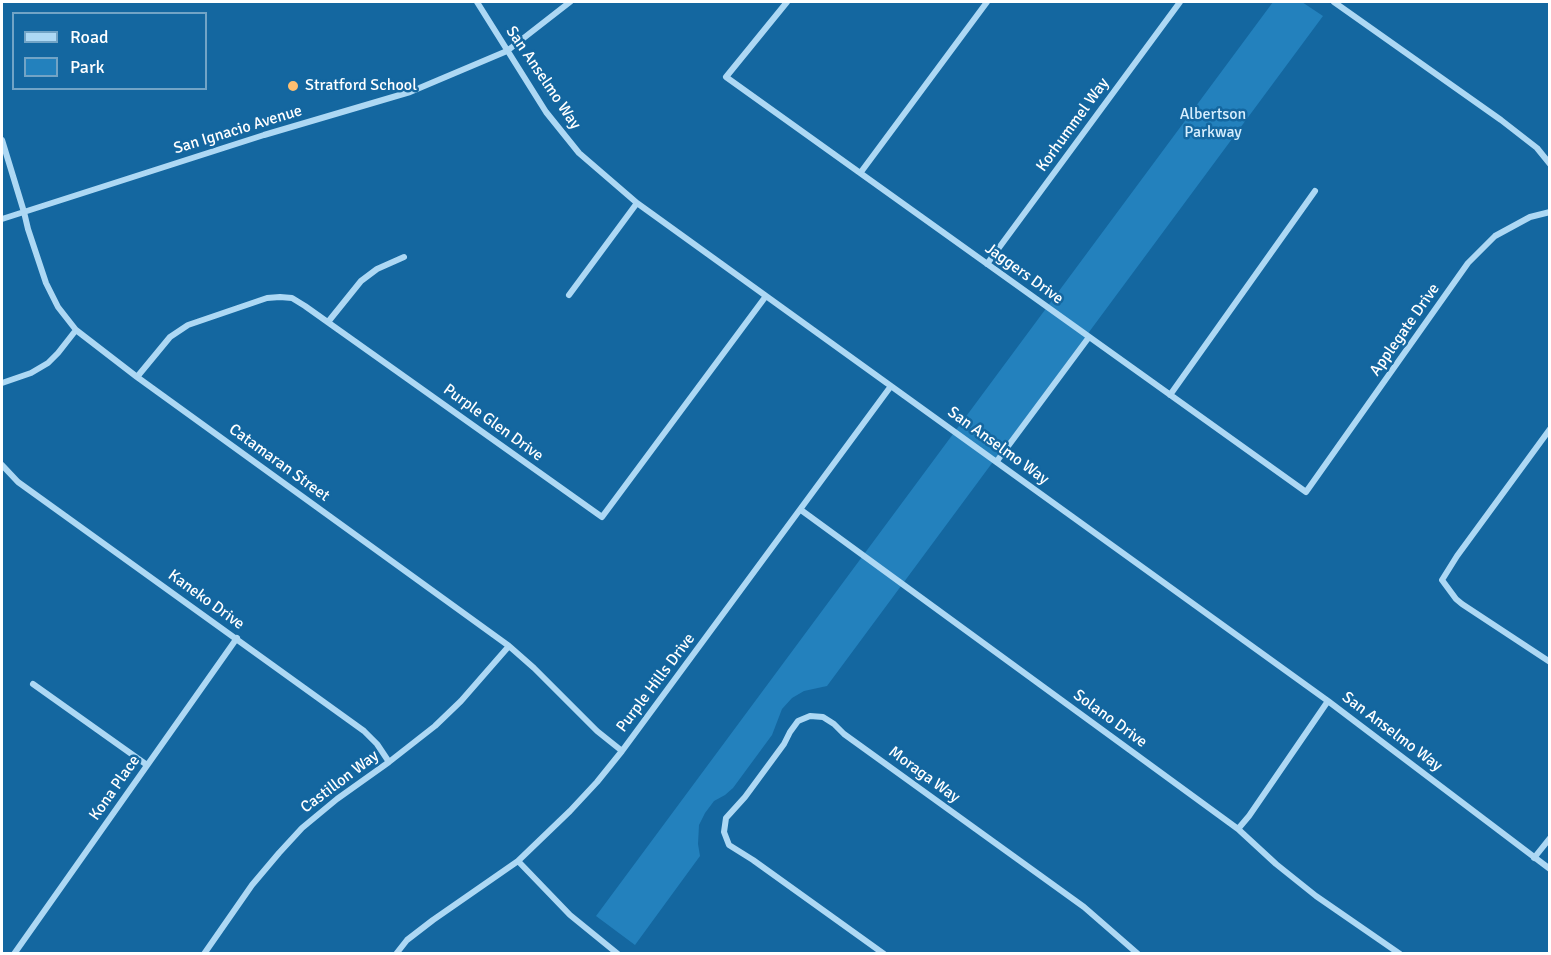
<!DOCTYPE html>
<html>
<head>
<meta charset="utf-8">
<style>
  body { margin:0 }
  #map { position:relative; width:1551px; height:955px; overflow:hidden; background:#1467a0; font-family:Signika,sans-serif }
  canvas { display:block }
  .frame { position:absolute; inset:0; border:3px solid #fff; pointer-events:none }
  .legend { position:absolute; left:12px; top:12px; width:195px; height:78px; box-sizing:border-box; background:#1467a0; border:2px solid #72a4c6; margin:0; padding:8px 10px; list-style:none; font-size:18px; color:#fff }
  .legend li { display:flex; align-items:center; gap:12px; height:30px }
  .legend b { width:30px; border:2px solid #72a4c6 }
</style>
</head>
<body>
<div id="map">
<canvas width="1551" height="955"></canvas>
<div class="frame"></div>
<ul class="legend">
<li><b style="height:8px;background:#add8f4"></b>Road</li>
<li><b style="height:16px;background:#2381bd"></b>Park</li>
</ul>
</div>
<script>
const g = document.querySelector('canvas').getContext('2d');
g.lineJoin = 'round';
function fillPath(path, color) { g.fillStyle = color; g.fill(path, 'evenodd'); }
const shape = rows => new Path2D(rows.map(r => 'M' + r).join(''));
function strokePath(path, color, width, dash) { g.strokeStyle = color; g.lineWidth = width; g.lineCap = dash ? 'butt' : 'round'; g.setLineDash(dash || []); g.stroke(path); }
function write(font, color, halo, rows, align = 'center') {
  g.font = font + ' Signika,sans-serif'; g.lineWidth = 5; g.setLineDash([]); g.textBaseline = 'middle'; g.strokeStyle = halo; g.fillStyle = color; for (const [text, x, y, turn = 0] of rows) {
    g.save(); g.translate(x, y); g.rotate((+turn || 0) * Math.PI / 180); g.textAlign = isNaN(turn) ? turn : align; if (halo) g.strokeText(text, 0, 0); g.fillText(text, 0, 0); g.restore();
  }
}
fillPath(shape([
  [1273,2,1302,2,1323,16,827,686,804,691,792,698,782,709,772,735,733,788,725,795,714,801,705,813,699,825,698,844,700,856,635,945,596,916]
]), '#2381bd');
strokePath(shape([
  [477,2,546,112,579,153,637,203,1328,701,1550,869],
  [787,2,726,77,1306,492,1468,263,1495,236,1530,217,1550,212],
  [1334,2,1501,120,1537,148,1550,164],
  [2,140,24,212,28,229,46,283,58,307,76,330,137,377,509,646,534,668,597,731,622,751],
  [861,172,987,2],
  [2,219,264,135,410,92,507,51,570,2],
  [987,264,1180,2],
  [569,295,637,203],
  [328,322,361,281,377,269,404,257],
  [137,377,170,337,188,325,267,298,280,297,292,298,305,306,602,517,766,296],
  [2,383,31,373,48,363,58,353,76,330],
  [1170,395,1315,191],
  [1550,429,1457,556,1442,580,1456,599,1462,604,1550,662],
  [997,461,1089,337],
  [2,465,18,482,364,731,377,744,389,762],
  [801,510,1238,829,1276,864,1316,896,1400,954],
  [33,684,147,765],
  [1238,829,1249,816,1328,701],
  [1534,858,1550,838],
  [518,861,570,915,618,954],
  [14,954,237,638],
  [204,954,252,885,279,853,302,828,337,799,389,762,435,726,461,701,509,646],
  [396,954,407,940,433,920,518,861,570,811,597,782,622,751,891,386],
  [884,954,753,860,729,845,724,832,726,818,745,797,784,744,790,732,798,721,810,716,823,717,834,724,844,734,1084,907,1138,954]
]), '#add8f4', 6);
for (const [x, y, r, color] of [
  [293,86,6,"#ffbf70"]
]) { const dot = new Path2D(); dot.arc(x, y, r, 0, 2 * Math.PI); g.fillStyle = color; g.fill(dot); strokePath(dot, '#1467a0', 2); }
write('16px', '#fff', '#1467a0', [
  ["San Anselmo Way",543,78,56],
  ["Korhummel Way",1073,125,-54],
  ["San Ignacio Avenue",238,130,-17],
  ["Jaggers Drive",1024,274,36],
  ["Applegate Drive",1405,330,-55],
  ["Purple Glen Drive",493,423,36],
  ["San Anselmo Way",998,446,36],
  ["Catamaran Street",279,463,36],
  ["Kaneko Drive",206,600,36],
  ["Purple Hills Drive",656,683,-53],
  ["Solano Drive",1110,719,36],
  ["San Anselmo Way",1392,732,37],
  ["Moraga Way",924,775,36],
  ["Castillon Way",340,782,-37],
  ["Kona Place",115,788,-55]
]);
write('16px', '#fff', '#1467a0', [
  ["Stratford School",305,86]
], 'left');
write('16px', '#d6eefd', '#1467a0', [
  ["Albertson",1213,115],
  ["Parkway",1213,133]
]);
</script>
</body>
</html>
